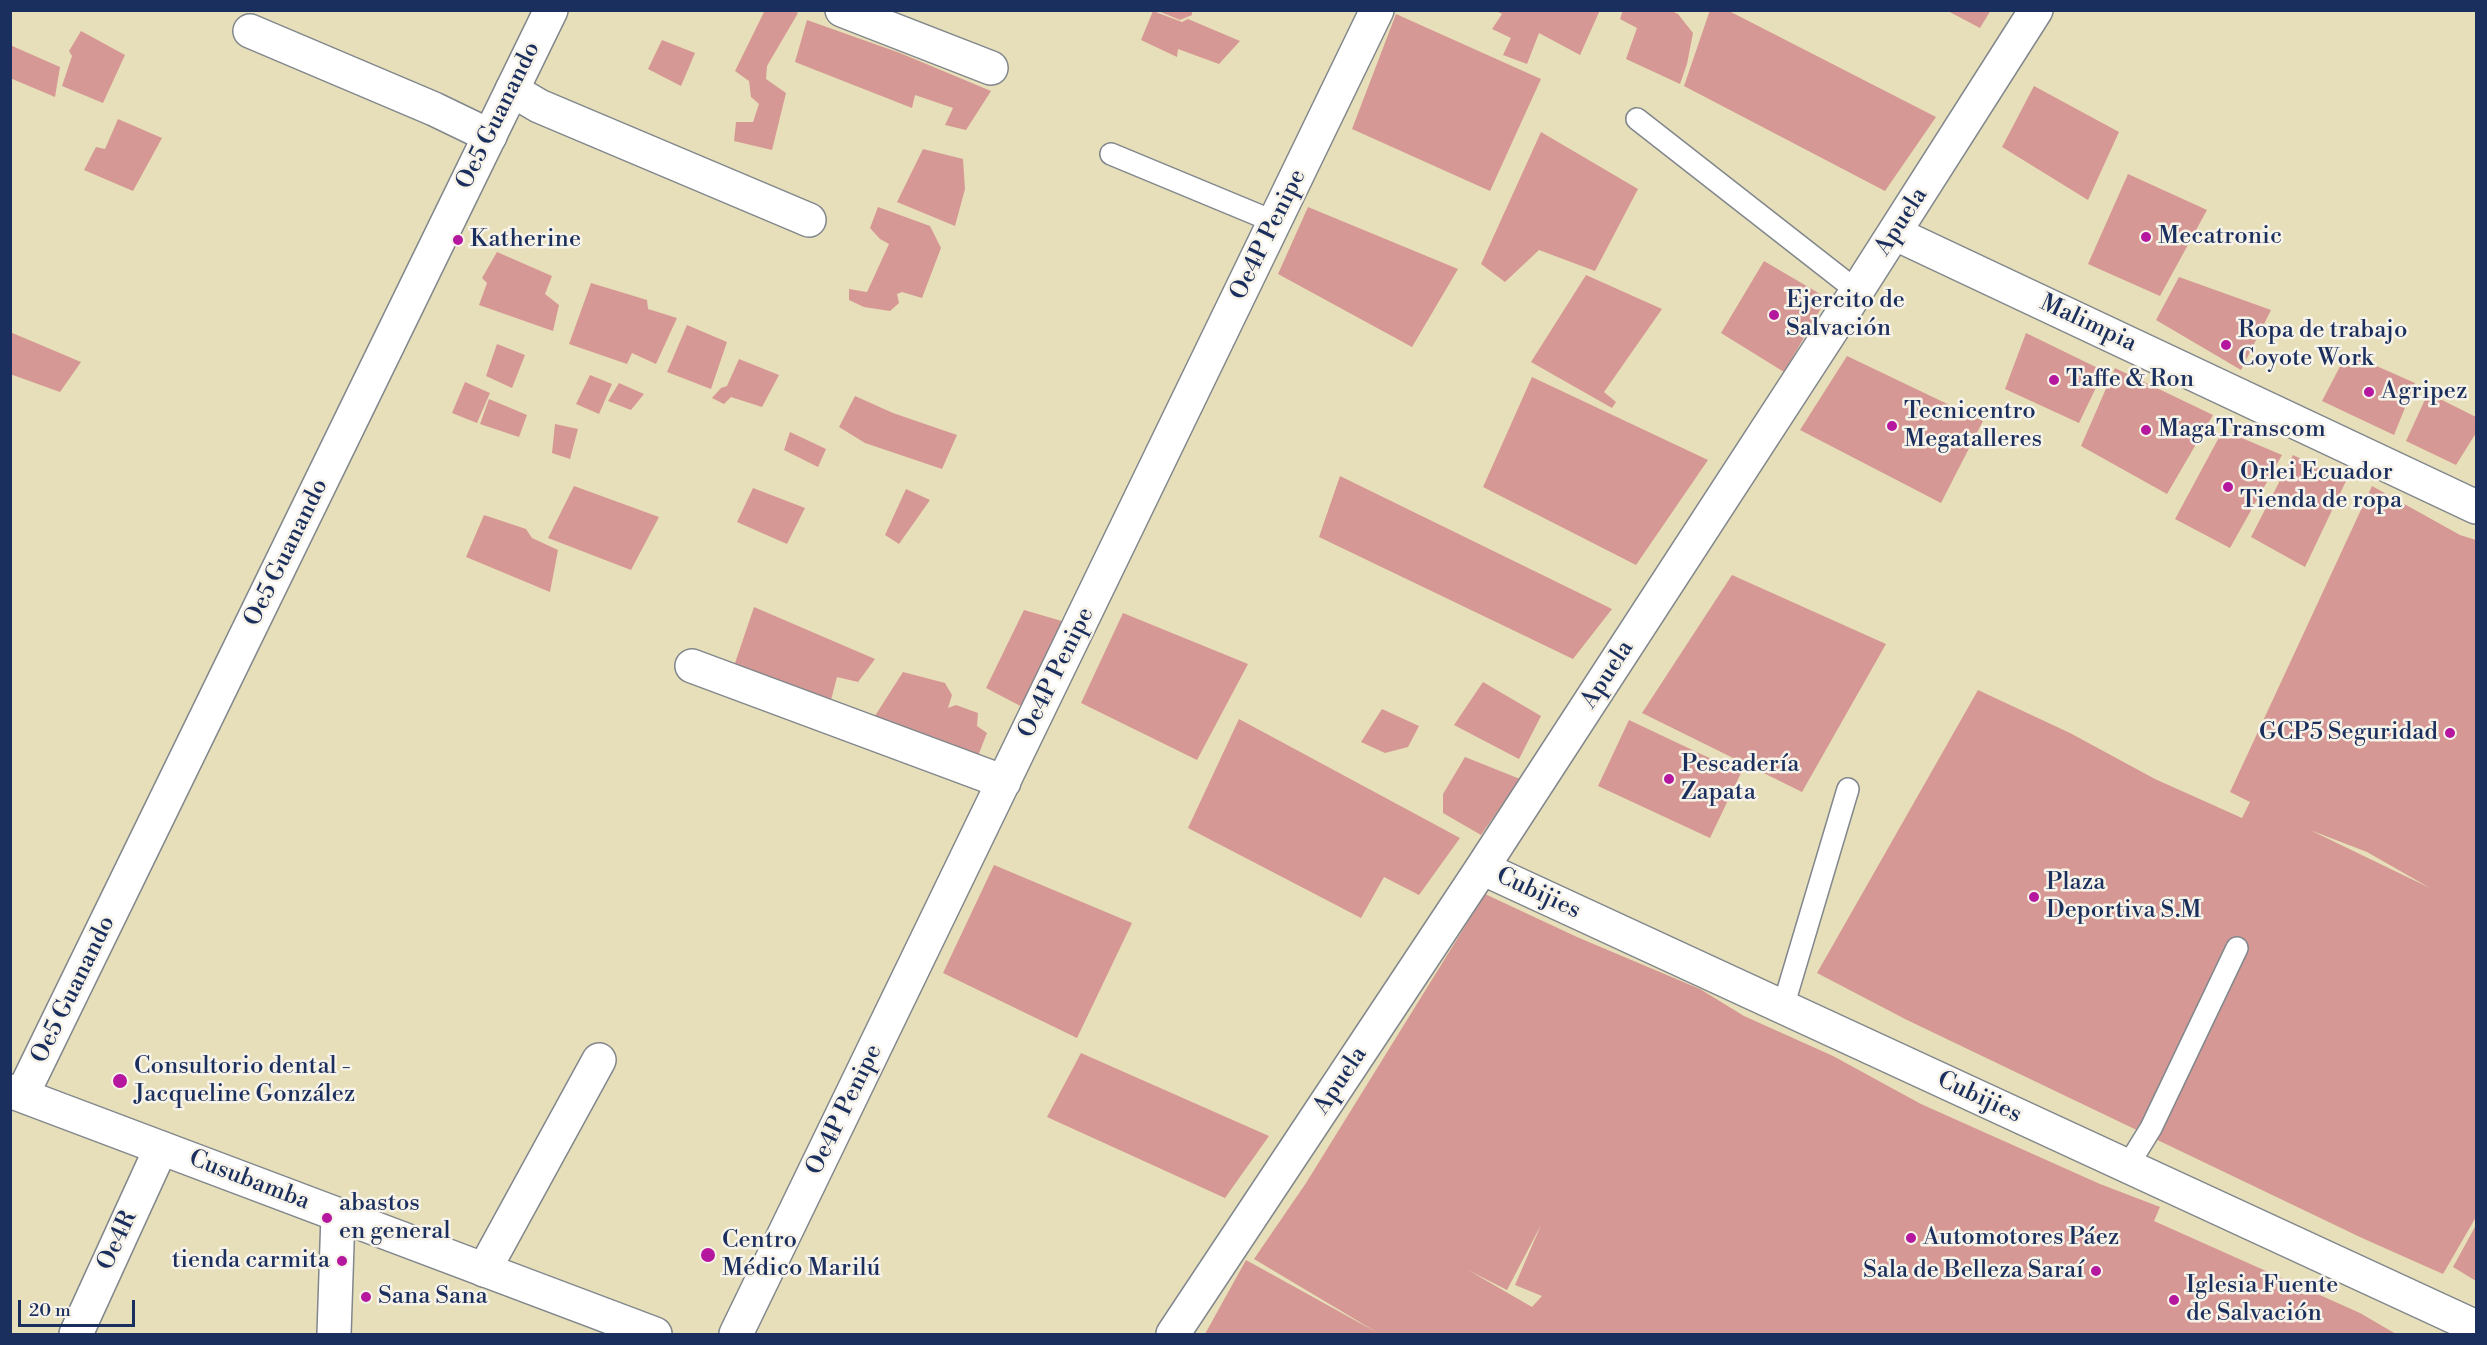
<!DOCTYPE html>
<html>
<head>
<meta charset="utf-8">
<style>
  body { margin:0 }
  #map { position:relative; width:2487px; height:1345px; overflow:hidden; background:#e7dfb9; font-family:"Libre Bodoni",serif }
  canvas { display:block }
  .frame { position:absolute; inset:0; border:12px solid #1b2f5e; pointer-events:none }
  .scale { position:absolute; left:18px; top:1300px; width:117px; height:27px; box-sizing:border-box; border:3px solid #1b2f5e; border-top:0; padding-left:8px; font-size:18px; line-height:21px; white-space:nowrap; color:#1b2f5e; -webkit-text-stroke:4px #f7f3e8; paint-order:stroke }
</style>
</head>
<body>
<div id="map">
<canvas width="2487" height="1345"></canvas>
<div class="frame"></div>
<div class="scale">20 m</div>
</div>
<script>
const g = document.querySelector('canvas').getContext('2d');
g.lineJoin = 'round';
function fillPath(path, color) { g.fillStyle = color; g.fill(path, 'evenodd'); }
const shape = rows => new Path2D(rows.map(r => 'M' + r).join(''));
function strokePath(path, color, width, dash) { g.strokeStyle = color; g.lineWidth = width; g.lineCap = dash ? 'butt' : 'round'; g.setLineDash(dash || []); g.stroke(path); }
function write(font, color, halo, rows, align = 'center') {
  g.font = font + ' "Libre Bodoni",serif'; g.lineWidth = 5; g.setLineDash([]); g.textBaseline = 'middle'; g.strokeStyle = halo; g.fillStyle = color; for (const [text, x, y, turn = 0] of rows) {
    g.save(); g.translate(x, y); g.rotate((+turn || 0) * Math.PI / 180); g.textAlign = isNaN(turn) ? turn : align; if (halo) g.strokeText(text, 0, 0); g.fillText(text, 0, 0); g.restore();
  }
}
fillPath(shape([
  [765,10,793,10,798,13,767,66,766,79,786,93,772,150,734,141,736,122,753,122,759,104,751,97,749,81,735,71],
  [1156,10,1192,10,1192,15,1180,20],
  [1495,10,1600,10,1580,55,1539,33,1527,64,1503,55,1511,38,1492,29,1502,14],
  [1623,10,1670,10,1678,14,1693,33,1687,64,1680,84,1626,59,1637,28,1620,19],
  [1710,10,1727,10,1936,117,1885,191,1684,86],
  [1946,10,1991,10,1980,28],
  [1153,11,1182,22,1188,19,1240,41,1219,64,1178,49,1177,57,1141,40],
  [1396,14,1541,79,1490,191,1352,129],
  [807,20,900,53,991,91,966,130,945,125,953,108,915,95,912,108,795,62],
  [81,31,125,55,103,103,62,86,72,56,69,51],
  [662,40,695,53,681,86,648,69],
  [10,45,60,67,55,97,10,78],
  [2034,86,2119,132,2088,200,2002,147],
  [118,119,162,138,133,191,84,170,96,147,105,149],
  [1541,132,1638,189,1595,271,1539,250,1505,282,1481,264],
  [923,149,963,159,965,189,955,226,897,202],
  [2128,174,2207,210,2160,296,2088,264],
  [878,207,930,226,941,248,922,298,902,292,897,294,899,303,890,311,864,307,849,300,849,289,867,292,889,244,880,239,870,228],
  [1308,207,1458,269,1412,347,1278,274],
  [497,252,552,276,545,294,559,305,553,331,479,305,487,283,482,278],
  [1764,261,1827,298,1784,372,1721,333],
  [1586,275,1662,309,1604,392,1616,402,1612,408,1531,362],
  [2179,277,2271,310,2241,370,2156,320],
  [591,283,647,300,648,309,677,318,656,364,632,353,627,364,569,344],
  [687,325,727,342,711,389,667,372],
  [10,332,81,362,60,392,10,374],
  [2026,333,2104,371,2079,423,2005,389],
  [497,344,525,355,512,388,486,376],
  [2347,353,2415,383,2394,435,2322,401],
  [1847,356,1983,421,1941,503,1800,430],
  [739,359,779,375,762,407,731,397,724,404,712,398,721,388,727,386],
  [2115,368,2213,415,2167,494,2081,446],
  [590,375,612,384,599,414,576,404],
  [1532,377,1708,460,1636,565,1483,487],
  [465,382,490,393,477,423,452,413],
  [619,383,644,394,631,410,608,401],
  [2428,393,2476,417,2476,433,2456,465,2406,441],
  [855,396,893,413,957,435,942,469,865,443,839,427],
  [489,399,527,415,519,437,480,424],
  [555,424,578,429,570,459,552,453],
  [2223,430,2282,455,2230,548,2175,519],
  [790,432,826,449,818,467,784,450],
  [2293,455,2346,481,2305,567,2251,537],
  [1340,476,1612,609,1573,659,1319,537],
  [574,486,659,517,631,570,548,538],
  [2372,486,2460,535,2476,540,2476,1217,2443,1274,2362,1238,1907,1020,1817,973,1978,690,2070,733,2155,779,2242,818,2250,802,2230,792],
  [2310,830,2367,852,2430,888],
  [753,488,805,508,787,544,737,522],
  [906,489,930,500,899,544,885,535],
  [484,515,526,529,532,538,558,550,550,592,466,557],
  [1732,575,1886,644,1802,792,1642,713],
  [754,607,875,659,858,682,837,677,831,700,734,666],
  [1024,610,1072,624,1030,711,986,688],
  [1123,613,1248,664,1197,760,1081,703],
  [903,672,945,683,952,695,948,708,956,705,978,713,977,726,987,733,976,761,873,719],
  [1483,682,1541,716,1519,759,1454,725],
  [1382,709,1419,726,1408,747,1385,753,1361,742],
  [1239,719,1460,838,1419,895,1384,877,1361,918,1188,828],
  [1629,720,1741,773,1710,838,1598,786],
  [1465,757,1520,779,1481,835,1443,813,1443,794],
  [994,865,1132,923,1077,1038,943,973],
  [1485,894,1577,937,1700,989,1744,1016,1833,1056,1921,1104,2100,1184,2160,1207,2154,1221,2360,1313,2396,1334,1205,1334,1246,1260,1378,1333,1254,1259,1306,1183],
  [1541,1225,1515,1285,1542,1296,1532,1307,1468,1270,1507,1290],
  [1081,1053,1269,1136,1225,1198,1047,1117],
  [2476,1225,2476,1281,2453,1267]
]), '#d69894');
const service = shape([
  [1637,119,1857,291],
  [1111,154,1275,222],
  [1783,1007,1848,789],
  [2127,1167,2151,1128,2237,948]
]);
const minor = shape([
  [842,10,991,68],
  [250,31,434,109,490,136],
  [512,90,539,106,809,220],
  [1894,233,2476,507],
  [692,666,1004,782],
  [1482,868,2476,1327],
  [484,1270,599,1060],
  [76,1334,161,1148],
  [334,1334,338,1215],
  [736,1334,1377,10],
  [1173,1334,1482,868,1857,291,2036,10]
]);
const tertiary = shape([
  [10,1091,655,1334],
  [22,1095,551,10]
]);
strokePath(service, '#81878c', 24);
strokePath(minor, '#81878c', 36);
strokePath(tertiary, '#81878c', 36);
strokePath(service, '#fff', 21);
strokePath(minor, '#fff', 33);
strokePath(tertiary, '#fff', 33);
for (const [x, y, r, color] of [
  [2146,237,6,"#b5179e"],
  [458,240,6,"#b5179e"],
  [1774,315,6,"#b5179e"],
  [2226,345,6,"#b5179e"],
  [2054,380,6,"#b5179e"],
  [2369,392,6,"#b5179e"],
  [1892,426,6,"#b5179e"],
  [2146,430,6,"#b5179e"],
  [2228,487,6,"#b5179e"],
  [2450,733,6,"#b5179e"],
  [1669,779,6,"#b5179e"],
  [2034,897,6,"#b5179e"],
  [120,1081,8,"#b5179e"],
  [327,1218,6,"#b5179e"],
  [1911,1238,6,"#b5179e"],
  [708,1255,8,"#b5179e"],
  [342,1261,6,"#b5179e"],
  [2096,1271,6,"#b5179e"],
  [366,1297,6,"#b5179e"],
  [2174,1300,6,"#b5179e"]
]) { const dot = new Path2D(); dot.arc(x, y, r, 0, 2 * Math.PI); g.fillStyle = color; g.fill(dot); strokePath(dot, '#f7f3e8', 2); }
write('24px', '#1b2f5e', '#f7f3e8', [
  ["Oe5 Guanando",499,116,-64],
  ["Apuela",1902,222,-57],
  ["Oe4P Penipe",1269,235,-64],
  ["Malimpia",2088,324,25],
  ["Oe5 Guanando",287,553,-64],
  ["Oe4P Penipe",1057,673,-64],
  ["Apuela",1608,675,-57],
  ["Cubijies",1538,894,25],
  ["Oe5 Guanando",74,990,-64],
  ["Apuela",1341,1081,-56],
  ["Cubijies",1979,1098,25],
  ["Oe4P Penipe",845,1110,-64],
  ["Cusubamba",249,1181,21],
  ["Oe4R",118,1241,-65]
]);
write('24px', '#1b2f5e', '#f7f3e8', [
  ["Mecatronic",2158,237],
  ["Katherine",470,240],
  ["Ejercito de",1786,301],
  ["Salvación",1786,329],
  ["Ropa de trabajo",2238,331],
  ["Coyote Work",2238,359],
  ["Taffe & Ron",2066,380],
  ["Agripez",2381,392],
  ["Tecnicentro",1904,412],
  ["Megatalleres",1904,440],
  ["MagaTranscom",2158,430],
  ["Orlei Ecuador",2240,473],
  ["Tienda de ropa",2240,501],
  ["GCP5 Seguridad",2438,733,"right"],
  ["Pescadería",1681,765],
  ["Zapata",1681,793],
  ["Plaza",2046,883],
  ["Deportiva S.M",2046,911],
  ["Consultorio dental -",134,1067],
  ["Jacqueline González",134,1095],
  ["abastos",339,1204],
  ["en general",339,1232],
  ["Automotores Páez",1923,1238],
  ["Centro",722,1241],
  ["Médico Marilú",722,1269],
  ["tienda carmita",330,1261,"right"],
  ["Sala de Belleza Saraí",2084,1271,"right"],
  ["Iglesia Fuente",2186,1286],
  ["de Salvación",2186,1314],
  ["Sana Sana",378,1297]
], 'left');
</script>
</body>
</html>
